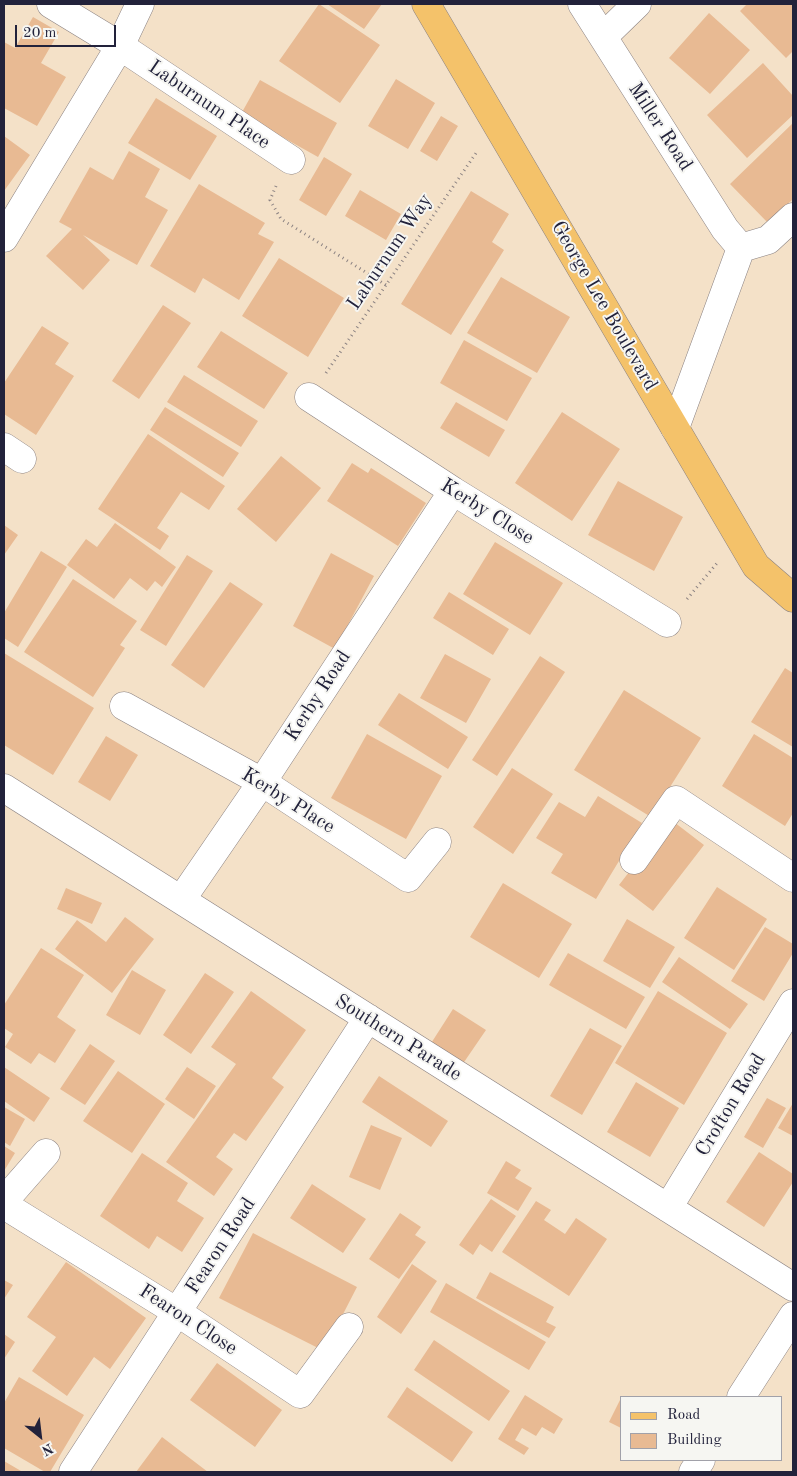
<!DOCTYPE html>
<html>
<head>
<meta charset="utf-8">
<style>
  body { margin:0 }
  #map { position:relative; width:797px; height:1476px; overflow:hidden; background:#f4e1c8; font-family:"Old Standard TT",serif }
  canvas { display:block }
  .frame { position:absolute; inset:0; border:5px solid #22223b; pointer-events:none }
  .legend { position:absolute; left:620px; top:1396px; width:162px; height:65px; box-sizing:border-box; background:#f6f6f2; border:1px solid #a1a1a9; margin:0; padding:6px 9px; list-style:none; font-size:15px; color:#22223b }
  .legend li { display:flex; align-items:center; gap:10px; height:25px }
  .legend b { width:25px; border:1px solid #a1a1a9 }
  .north { position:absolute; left:15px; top:1411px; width:50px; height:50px; -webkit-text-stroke:4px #f6f6f2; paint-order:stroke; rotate:151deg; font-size:14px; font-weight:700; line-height:20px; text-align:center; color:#22223b }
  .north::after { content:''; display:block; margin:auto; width:18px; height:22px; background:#22223b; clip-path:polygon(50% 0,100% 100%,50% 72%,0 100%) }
  .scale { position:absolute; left:15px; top:25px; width:101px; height:22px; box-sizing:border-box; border:2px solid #22223b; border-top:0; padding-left:6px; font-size:15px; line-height:18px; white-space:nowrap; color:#22223b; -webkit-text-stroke:4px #f6f6f2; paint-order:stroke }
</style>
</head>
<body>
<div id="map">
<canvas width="797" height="1476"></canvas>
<div class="frame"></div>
<ul class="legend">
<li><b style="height:6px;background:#f4c26a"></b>Road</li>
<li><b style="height:14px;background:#e8ba93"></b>Building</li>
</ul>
<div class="north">N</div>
<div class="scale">20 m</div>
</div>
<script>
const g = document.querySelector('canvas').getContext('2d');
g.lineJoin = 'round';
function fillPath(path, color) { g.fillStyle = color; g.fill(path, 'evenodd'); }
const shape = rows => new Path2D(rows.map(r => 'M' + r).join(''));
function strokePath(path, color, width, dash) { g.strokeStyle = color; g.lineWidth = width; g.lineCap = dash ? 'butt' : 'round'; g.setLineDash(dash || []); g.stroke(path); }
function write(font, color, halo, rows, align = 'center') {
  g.font = font + ' "Old Standard TT",serif'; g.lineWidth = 4; g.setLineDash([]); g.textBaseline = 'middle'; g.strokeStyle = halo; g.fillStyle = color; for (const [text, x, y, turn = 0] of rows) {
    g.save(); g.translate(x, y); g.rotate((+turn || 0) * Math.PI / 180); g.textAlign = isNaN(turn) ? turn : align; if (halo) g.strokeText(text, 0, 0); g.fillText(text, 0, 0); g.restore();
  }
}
fillPath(shape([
  [319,4,380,45,340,103,279,61],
  [327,4,382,4,364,29],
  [747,4,793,4,793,51,786,58,740,11],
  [709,13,750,50,710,94,669,58],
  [33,17,59,32,41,63,66,77,37,126,4,108,4,42,15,48],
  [763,63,793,96,793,115,747,158,707,115],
  [396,79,435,103,408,149,368,126],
  [260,80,337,123,318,157,241,114],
  [156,98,217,136,190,180,128,143],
  [441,116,458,126,437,161,420,151],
  [793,123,793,199,768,223,730,184],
  [4,136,30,155,4,191],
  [129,151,160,169,145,197,168,210,137,265,83,235,110,260,83,290,46,256,72,229,59,222,90,167,113,180],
  [324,157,352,174,326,216,299,200],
  [199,184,265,223,258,234,274,242,239,300,203,278,195,293,150,266],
  [360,190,401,214,386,240,345,216],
  [471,191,509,214,492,242,504,250,451,335,401,304],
  [279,258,344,298,308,357,242,316],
  [501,277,570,317,537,373,467,333],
  [163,305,191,323,139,399,112,381],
  [42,326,69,343,55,364,74,376,36,435,4,414,4,383],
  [221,331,288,373,264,409,197,367],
  [464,340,532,378,507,421,440,383],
  [184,375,258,421,241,447,167,402],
  [456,402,505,430,489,457,440,428],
  [165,407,239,453,223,477,150,430],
  [562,412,620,449,572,521,515,483],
  [148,434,225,486,209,510,181,492,157,528,169,536,160,550,98,509],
  [281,456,321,488,276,542,237,509],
  [352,463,368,473,371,468,426,503,398,546,327,501],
  [618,481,683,517,654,571,588,535],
  [115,523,176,567,162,587,155,581,147,591,130,578,114,599,67,565,86,539,97,547],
  [4,525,18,535,4,555],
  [495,542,563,583,530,635,463,594],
  [41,551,67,567,18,647,4,638,4,613],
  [331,553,374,576,335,649,293,626],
  [187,555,213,571,166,646,140,630],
  [73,579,137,621,120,645,125,648,93,697,24,652],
  [230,582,263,604,204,688,171,665],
  [449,592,509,629,493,655,433,618],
  [4,653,94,708,53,775,4,745],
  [445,654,491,679,466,723,420,698],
  [540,656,565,672,497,776,472,760],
  [785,668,793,673,793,747,751,722],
  [624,690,701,738,651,817,574,770],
  [399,693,468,737,448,769,378,725],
  [367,734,442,776,406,839,331,798],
  [754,734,793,758,793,813,785,826,722,786],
  [106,736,138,755,110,801,78,782],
  [512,768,553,794,513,854,473,827],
  [598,796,642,823,596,899,551,873,563,854,536,838,559,802,585,817],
  [670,819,704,845,653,911,619,885],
  [503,883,572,924,539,978,470,937],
  [717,887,767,919,734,970,684,938],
  [66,888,102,903,92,924,57,909],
  [125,917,154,939,112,993,55,949,77,920,106,942],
  [627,919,675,947,650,988,603,961],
  [765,927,793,944,793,953,764,1001,731,981],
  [41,948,84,975,57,1017,76,1030,55,1063,39,1053,31,1064,5,1047,13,1034,4,1028,4,1005],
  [568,953,645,997,626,1029,549,985],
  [679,957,748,1004,730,1029,662,982],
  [132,970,166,990,140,1035,106,1015],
  [205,973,234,992,191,1054,163,1035],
  [251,991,306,1030,272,1078,284,1087,246,1141,234,1133,216,1157,233,1169,214,1196,166,1162,236,1064,211,1047],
  [658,991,727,1033,684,1105,615,1063],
  [453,1009,486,1030,460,1068,428,1048],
  [590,1028,622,1046,582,1115,550,1096],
  [90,1044,115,1061,85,1105,60,1089],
  [4,1067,50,1098,34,1122,4,1101],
  [187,1067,216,1086,194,1119,165,1099],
  [118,1071,165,1104,132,1153,83,1121],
  [379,1076,448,1121,431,1147,362,1102],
  [636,1082,679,1108,650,1157,607,1132],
  [767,1098,786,1108,763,1148,744,1137],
  [793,1103,793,1136,778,1128],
  [4,1107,25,1119,10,1146,4,1142],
  [371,1125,402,1138,380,1190,349,1177],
  [4,1146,15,1153,4,1171],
  [759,1152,793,1174,793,1182,764,1227,726,1202],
  [142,1153,188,1183,177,1201,204,1218,182,1252,157,1236,149,1249,100,1216],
  [506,1161,521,1170,515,1178,532,1188,518,1211,487,1193],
  [312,1184,366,1219,343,1253,290,1218],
  [491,1199,516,1216,492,1252,480,1244,473,1255,459,1245],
  [536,1201,551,1210,544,1220,565,1234,576,1218,607,1239,569,1296,502,1252],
  [400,1213,421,1227,415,1235,426,1242,399,1279,369,1259],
  [253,1233,357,1287,324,1351,219,1298],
  [66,1262,146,1318,110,1369,94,1357,67,1396,32,1371,56,1337,27,1317],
  [412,1264,437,1281,401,1334,377,1317],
  [490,1272,554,1307,546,1322,556,1327,549,1338,476,1298],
  [4,1280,13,1285,4,1299],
  [446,1283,546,1342,529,1370,430,1312],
  [4,1334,15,1342,4,1359],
  [434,1340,510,1391,489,1421,414,1370],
  [217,1363,282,1410,255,1447,190,1400],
  [19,1377,84,1415,50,1472,45,1472,4,1448,4,1403],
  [407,1387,473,1432,452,1462,387,1417],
  [525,1395,563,1419,554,1434,542,1427,536,1436,522,1428,515,1440,529,1448,524,1455,498,1439],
  [621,1398,621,1428,609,1422],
  [162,1437,208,1472,136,1472],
  [4,1461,21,1471,20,1472,4,1472]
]), '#e8ba93');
const minor = shape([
  [51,4,120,46,291,160],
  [582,4,725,229,741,248],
  [603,37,637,4],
  [4,238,120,46,140,4],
  [741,248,768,240,793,217],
  [309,397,453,491,667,623],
  [675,428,741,248],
  [4,447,22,459],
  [124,706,262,782,408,878,437,842],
  [4,788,793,1287],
  [634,860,676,800,793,878],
  [181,900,262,782,453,491],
  [4,1201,46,1153],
  [4,1205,177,1312,300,1394,349,1327],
  [668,1208,793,1003],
  [741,1397,793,1316],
  [73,1472,368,1018],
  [693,1472,701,1460]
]);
const major = shape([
  [426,4,756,566,793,598]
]);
strokePath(minor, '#8b8282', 29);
strokePath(major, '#8b8282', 29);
strokePath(shape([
  [276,186,270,200,281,219,386,285],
  [326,373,476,153],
  [687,599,718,562]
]), '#8b8282', 3, [1, 4]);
strokePath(minor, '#fff', 28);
strokePath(major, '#f4c26a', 28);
write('20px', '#22223b', '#f6f6f2', [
  ["Laburnum Place",209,105,34],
  ["Miller Road",660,127,57],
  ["Laburnum Way",390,252,-56],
  ["George Lee Boulevard",604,306,60],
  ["Kerby Close",487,512,32],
  ["Kerby Road",318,696,-57],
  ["Kerby Place",288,801,32],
  ["Southern Parade",398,1038,32],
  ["Crofton Road",731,1105,-59],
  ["Fearon Road",221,1246,-57],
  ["Fearon Close",188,1320,33]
]);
</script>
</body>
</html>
